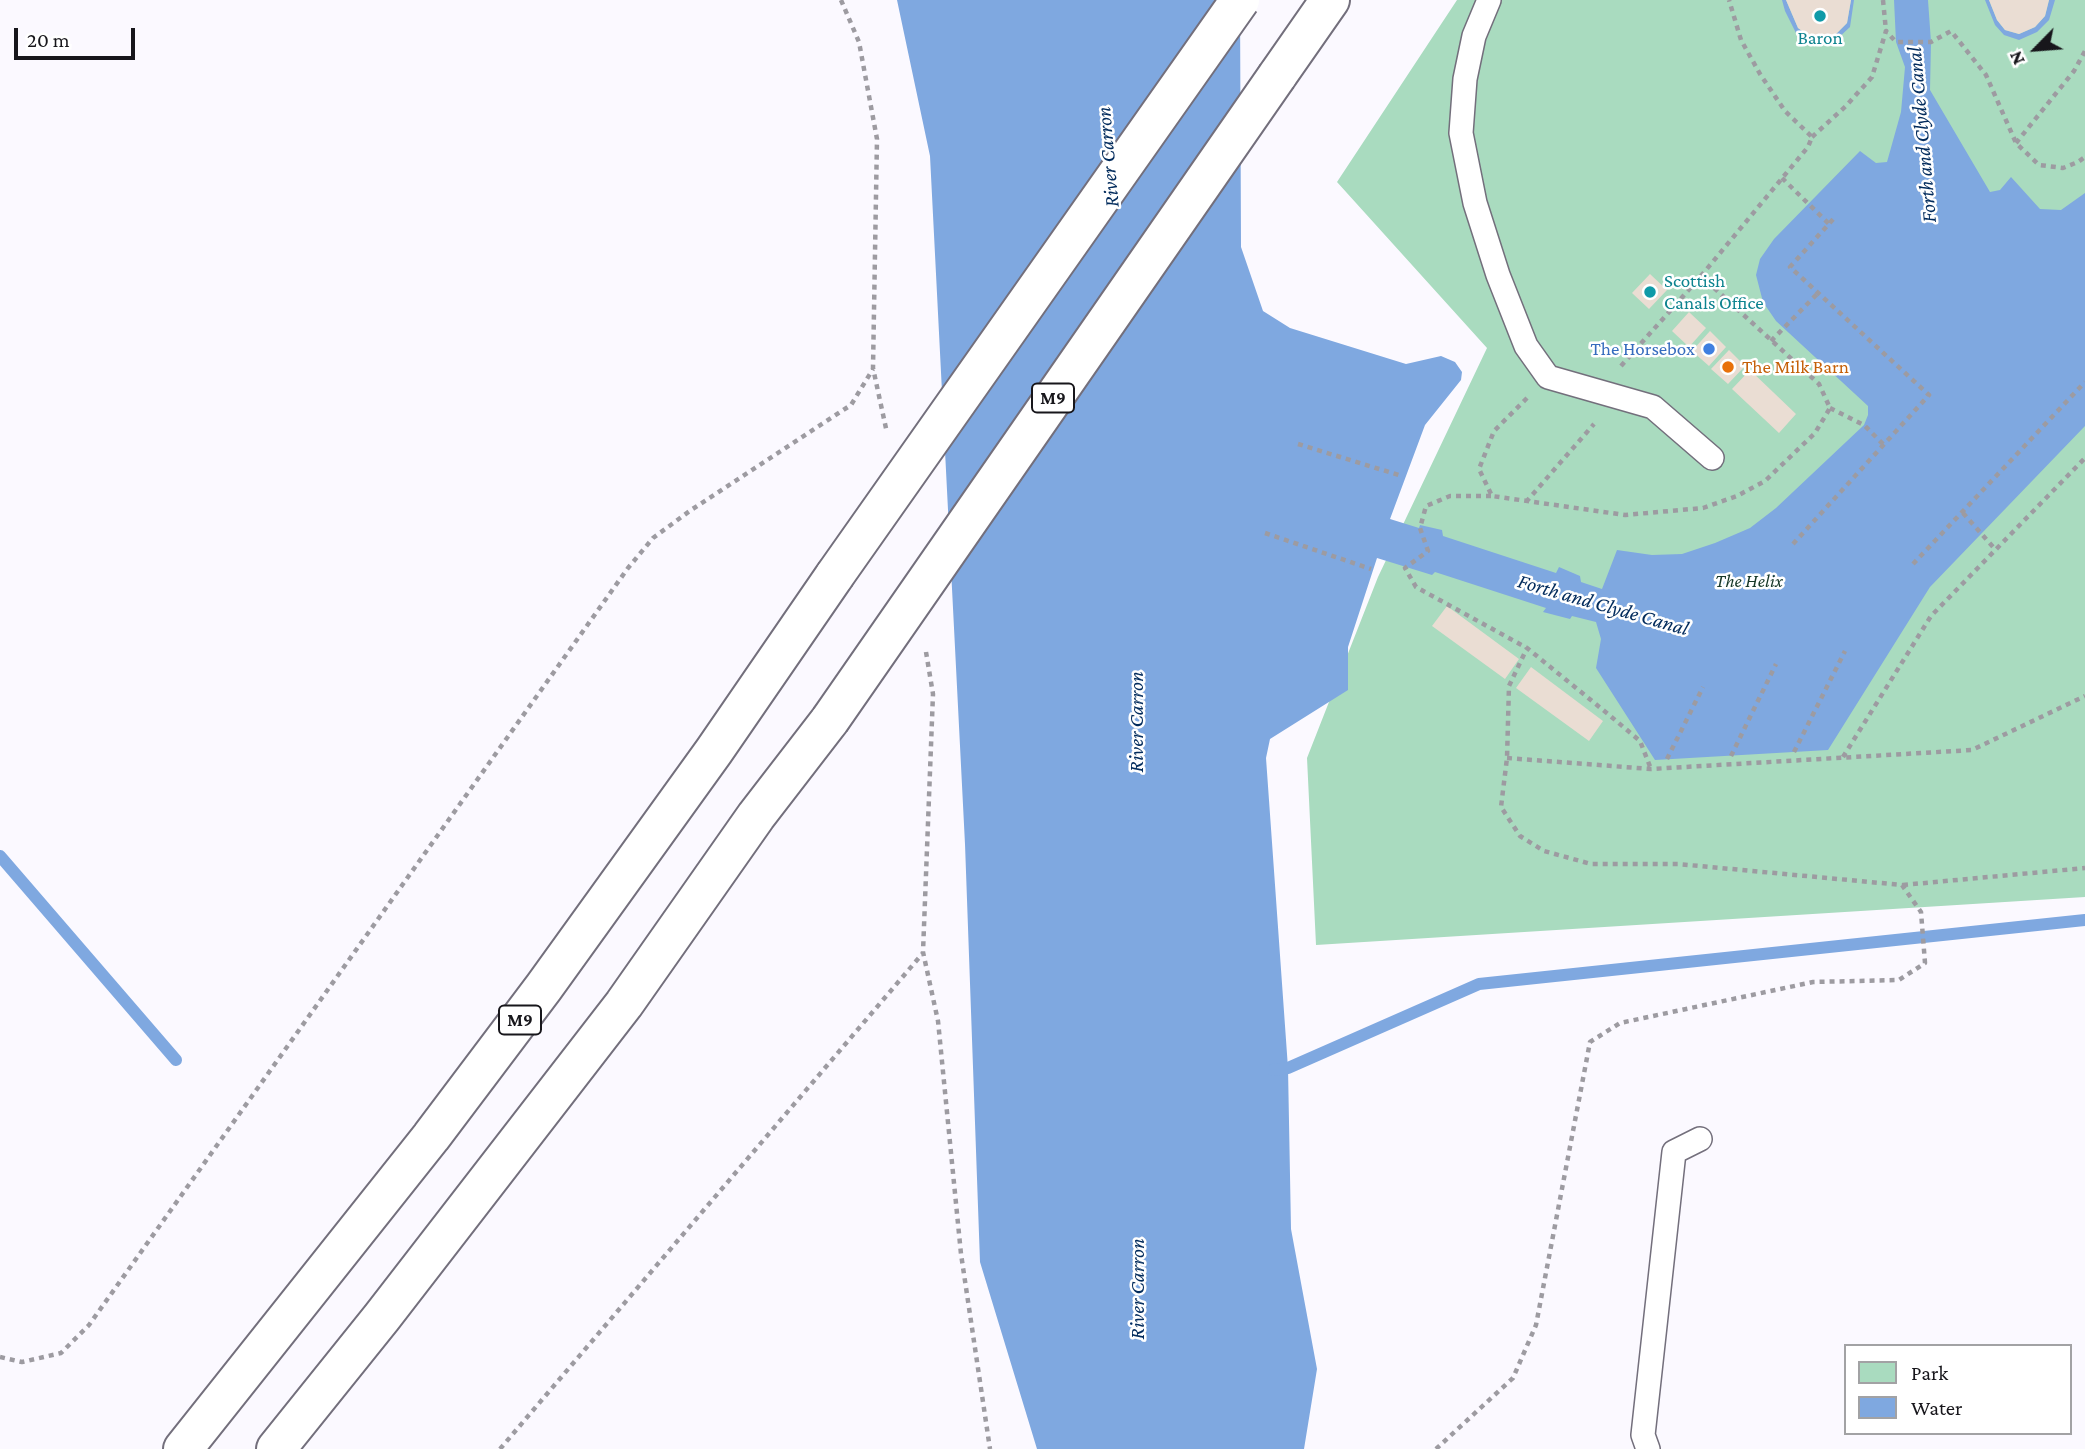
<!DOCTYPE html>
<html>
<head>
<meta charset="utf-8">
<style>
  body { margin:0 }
  #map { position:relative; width:2085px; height:1449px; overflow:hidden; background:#fbf9ff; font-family:"Crimson Pro",serif }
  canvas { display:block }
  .legend { position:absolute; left:1844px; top:1344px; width:228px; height:91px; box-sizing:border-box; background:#fff; border:2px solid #a2a2a4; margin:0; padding:9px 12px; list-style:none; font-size:21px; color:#17161b }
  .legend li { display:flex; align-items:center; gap:14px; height:35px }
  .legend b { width:35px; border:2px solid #a2a2a4 }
  .north { position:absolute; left:2001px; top:14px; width:70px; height:70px; -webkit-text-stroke:5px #fff; paint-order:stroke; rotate:245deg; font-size:19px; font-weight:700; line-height:28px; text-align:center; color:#17161b }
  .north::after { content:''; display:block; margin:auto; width:24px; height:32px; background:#17161b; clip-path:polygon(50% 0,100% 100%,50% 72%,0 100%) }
  .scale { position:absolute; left:14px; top:28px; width:121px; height:32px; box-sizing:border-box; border:4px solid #17161b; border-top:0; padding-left:9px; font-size:21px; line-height:24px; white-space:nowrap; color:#17161b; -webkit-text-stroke:5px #fff; paint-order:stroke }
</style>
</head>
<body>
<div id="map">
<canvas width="2085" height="1449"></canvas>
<ul class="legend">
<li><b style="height:19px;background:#a9dbbf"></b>Park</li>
<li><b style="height:19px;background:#7fa8e0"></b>Water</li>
</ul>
<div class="north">N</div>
<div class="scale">20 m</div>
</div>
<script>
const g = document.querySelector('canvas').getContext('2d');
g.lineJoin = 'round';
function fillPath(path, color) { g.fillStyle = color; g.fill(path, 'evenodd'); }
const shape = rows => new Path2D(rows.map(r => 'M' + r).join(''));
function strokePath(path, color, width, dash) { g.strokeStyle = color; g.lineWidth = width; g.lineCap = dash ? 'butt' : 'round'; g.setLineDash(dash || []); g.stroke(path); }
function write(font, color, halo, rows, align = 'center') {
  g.font = font + ' "Crimson Pro",serif'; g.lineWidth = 5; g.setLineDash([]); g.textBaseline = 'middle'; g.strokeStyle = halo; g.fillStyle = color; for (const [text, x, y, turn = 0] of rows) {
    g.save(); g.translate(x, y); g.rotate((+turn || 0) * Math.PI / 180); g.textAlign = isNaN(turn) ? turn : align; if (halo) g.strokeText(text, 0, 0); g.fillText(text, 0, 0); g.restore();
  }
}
fillPath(shape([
  [1457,0,2085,0,2085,897,1316,945,1307,758,1378,577,1487,348,1337,182]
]), '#a9dbbf');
fillPath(shape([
  [897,0,1240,0,1241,247,1263,311,1290,328,1406,364,1441,356,1455,362,1462,372,1461,380,1425,425,1390,519,1419,528,1420,525,1442,530,1443,536,1556,573,1559,567,1580,576,1581,582,1602,589,1617,550,1652,555,1682,554,1715,543,1750,528,1776,508,1864,425,1868,415,1868,406,1776,321,1763,302,1756,275,1760,259,1774,239,1860,151,1876,163,1887,162,1901,112,1905,67,1896,42,1894,0,1928,0,1931,42,1930,90,1990,192,2000,190,2011,177,2040,209,2061,210,2085,193,2085,426,1930,587,1828,750,1655,760,1596,668,1601,639,1596,622,1572,616,1570,619,1543,612,1546,608,1435,572,1432,575,1377,558,1348,647,1348,690,1270,739,1266,758,1288,1068,1291,1229,1317,1369,1304,1449,1037,1449,980,1262,965,844,930,156],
  [1782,0,1786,0,1798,28,1813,39,1833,37,1847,23,1851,0,1854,0,1850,27,1835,41,1811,43,1796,33,1785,11],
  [1985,0,1989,0,1997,20,2005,30,2019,34,2035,27,2045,16,2049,0,2055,0,2049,20,2037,32,2019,40,2004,35,1995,25]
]), '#7fa8e0');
strokePath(shape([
  [0,856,176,1060],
  [1273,1070,1288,1068,1479,984,2085,920]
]), '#7fa8e0', 12);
fillPath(shape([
  [1786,0,1851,0,1847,23,1833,37,1813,39,1798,28],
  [1989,0,2049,0,2045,16,2035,27,2019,34,2005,30,1997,20],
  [1650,274,1667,290,1649,309,1632,293],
  [1689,312,1706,328,1689,347,1672,331],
  [1710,331,1726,347,1709,366,1692,351],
  [1729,350,1745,366,1728,384,1711,369],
  [1750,370,1796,414,1779,433,1732,389],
  [1447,606,1519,659,1505,679,1432,626],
  [1531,667,1603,721,1589,741,1516,688]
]), '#eaddd3');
const service = shape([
  [1489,0,1474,36,1465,79,1461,133,1475,203,1498,275,1526,346,1548,377,1653,407,1712,458],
  [1648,1449,1643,1435,1674,1152,1700,1139]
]);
const motorway = shape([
  [1277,76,1330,0],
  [183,1449,431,1137,544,987,714,751,835,575],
  [276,1449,382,1317,624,1004,756,816,830,720]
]);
strokePath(service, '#736f7c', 26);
strokePath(motorway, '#736f7c', 42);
strokePath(shape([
  [841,0,859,42,877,139,873,368,887,433],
  [1883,0,1886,31],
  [1812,137,1846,106,1872,77,1886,31,1896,42,1931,42,1951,31,1986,75,2016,143,2039,165,2063,168,2078,162,2085,157],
  [2016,143,2074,71,2085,51],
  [1782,178,1829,224],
  [1771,341,1818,293],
  [1621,366,1701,276,1808,147,1812,137,1785,111,1760,74,1741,40,1729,0],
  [1527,398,1494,431,1479,469,1492,496,1625,515,1703,508,1737,496,1765,481,1815,433,1830,408,1819,384,1701,276],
  [1830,408,1864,425,1884,445],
  [1298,444,1402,476],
  [1491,496,1450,496,1426,506,1420,528,1428,551,1405,568,1416,587,1527,648,1608,714,1640,741,1651,769],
  [1526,502,1594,424],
  [1963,513,1995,549],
  [1265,533,1371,569],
  [1793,544,1929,395,1790,267,1836,216],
  [1913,564,2085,382],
  [926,652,933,694,923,952,938,1021,961,1254,990,1449],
  [1794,752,1845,651],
  [1731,756,1776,664],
  [1843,757,1931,616,2085,458],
  [1507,758,1651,769,1972,750,2085,696],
  [1667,759,1703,687],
  [1903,885,2085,868],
  [0,1357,22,1362,61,1353,89,1325,628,568,653,538,691,510,851,405,873,369],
  [500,1449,923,953],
  [1436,1449,1513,1378,1536,1325,1590,1042,1620,1023,1813,982,1899,980,1925,963,1921,912,1902,885,1678,864,1591,864,1544,851,1520,836,1501,807,1507,758,1509,686,1527,648]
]), '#9d9ba1', 4.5, [5, 5]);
strokePath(service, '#fff', 23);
strokePath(motorway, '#fff', 38);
const motorwayBridge = shape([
  [835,575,1240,0],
  [830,720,1277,76]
]);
strokePath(motorwayBridge, '#736f7c', 42, []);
strokePath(motorwayBridge, '#fff', 38);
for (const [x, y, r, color] of [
  [1820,16,7,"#0f9aa8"],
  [1650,292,7,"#0f9aa8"],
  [1709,349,7,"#3f7fe0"],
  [1728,367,7,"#e8710a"]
]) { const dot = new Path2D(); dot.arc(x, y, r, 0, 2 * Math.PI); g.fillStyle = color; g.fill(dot); strokePath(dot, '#fff', 2.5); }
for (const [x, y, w] of [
  [1053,398,42],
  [520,1020,42]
]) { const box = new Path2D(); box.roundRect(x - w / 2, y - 14.5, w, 29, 5); g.fillStyle = '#fff'; g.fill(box); strokePath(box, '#17161b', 2); }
write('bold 18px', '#17161b', null, [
  ["M9",1053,398],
  ["M9",520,1020]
]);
write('19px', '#0d838f', '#fff', [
  ["Baron",1820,38],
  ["Scottish",1664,281,"left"],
  ["Canals Office",1664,303,"left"]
]);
write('19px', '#366cbe', '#fff', [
  ["The Horsebox",1695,349]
], 'right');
write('19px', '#c56008', '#fff', [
  ["The Milk Barn",1742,367]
], 'left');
write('italic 19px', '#173828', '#fff', [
  ["The Helix",1749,581]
]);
write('italic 21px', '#022b5c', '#fff', [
  ["Forth and Clyde Canal",1922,135,-95],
  ["River Carron",1108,157,-95],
  ["Forth and Clyde Canal",1603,605,16],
  ["River Carron",1137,722,-90],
  ["River Carron",1138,1289,-90]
]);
</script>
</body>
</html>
